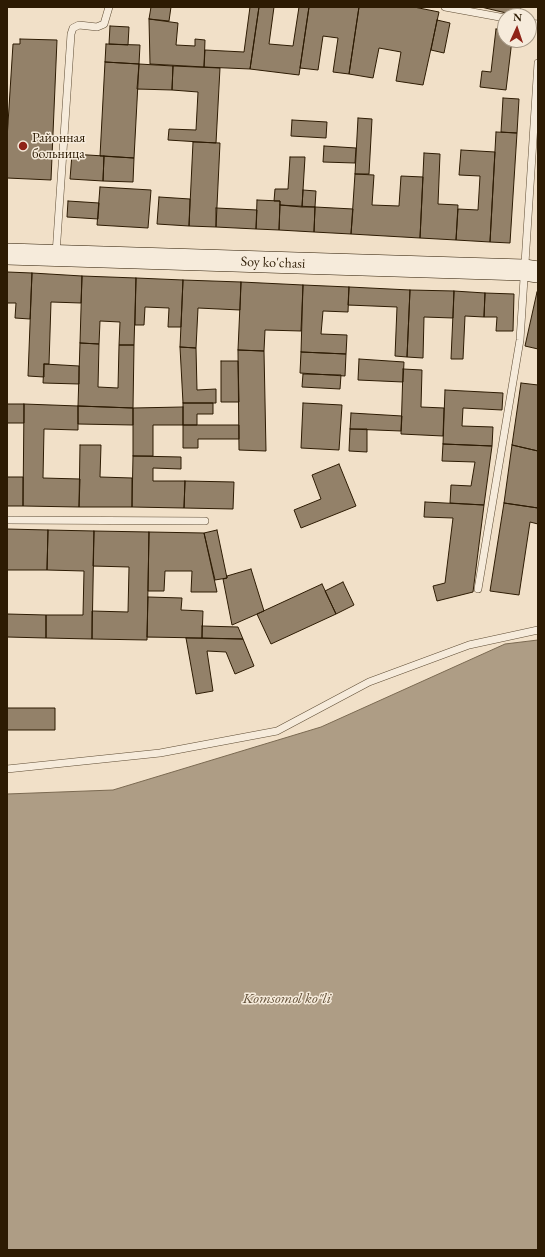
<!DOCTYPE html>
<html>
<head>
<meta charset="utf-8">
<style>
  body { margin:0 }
  #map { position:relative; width:545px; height:1257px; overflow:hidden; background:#f1e0c8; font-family:"EB Garamond",serif }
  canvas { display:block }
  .frame { position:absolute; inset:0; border:8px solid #2d1b03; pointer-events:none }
  .north { position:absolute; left:497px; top:8px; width:40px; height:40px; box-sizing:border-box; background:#f6ebdb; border:1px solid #a69885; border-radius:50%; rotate:3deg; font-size:11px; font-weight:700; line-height:16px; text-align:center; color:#2d1b03 }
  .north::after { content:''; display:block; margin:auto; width:14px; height:18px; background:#8f2418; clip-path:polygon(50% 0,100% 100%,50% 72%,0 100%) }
</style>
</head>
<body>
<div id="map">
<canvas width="545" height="1257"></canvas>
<div class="frame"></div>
<div class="north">N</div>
</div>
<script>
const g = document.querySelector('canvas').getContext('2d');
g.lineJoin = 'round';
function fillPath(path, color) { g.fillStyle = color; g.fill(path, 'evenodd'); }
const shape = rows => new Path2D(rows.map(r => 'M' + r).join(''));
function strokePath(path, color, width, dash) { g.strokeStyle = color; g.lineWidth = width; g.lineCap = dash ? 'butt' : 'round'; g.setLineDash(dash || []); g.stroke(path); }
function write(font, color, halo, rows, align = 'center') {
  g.font = font + ' "EB Garamond",serif'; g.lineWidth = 3; g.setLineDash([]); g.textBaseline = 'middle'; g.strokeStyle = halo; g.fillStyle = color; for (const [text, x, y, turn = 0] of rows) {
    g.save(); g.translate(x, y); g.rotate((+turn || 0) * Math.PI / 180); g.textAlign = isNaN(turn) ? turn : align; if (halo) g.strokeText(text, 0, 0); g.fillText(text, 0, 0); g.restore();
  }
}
const water = shape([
  [538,640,538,1250,7,1250,7,794,113,790,321,727,505,644,538,640]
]);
fillPath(water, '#ae9d85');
strokePath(water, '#7a6951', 1);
const building = shape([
  [151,7,171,7,169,21,149,19,151,7],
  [250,7,259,7,250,69,204,67,205,50,244,52,250,7],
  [259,7,274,7,269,44,293,46,299,7,309,7,299,75,250,69,259,7],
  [309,7,359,7,349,74,333,72,338,38,323,36,318,70,300,68,309,7],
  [359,7,414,7,439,12,423,85,396,81,401,52,379,48,373,78,349,74,359,7],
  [481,7,521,7,519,16,481,7],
  [149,19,178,23,176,45,195,46,195,39,205,40,204,67,150,64,149,19],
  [437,20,450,23,444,53,431,50,437,20],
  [110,26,129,27,128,45,109,44,110,26],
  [496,29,505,30,505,40,512,40,506,90,480,87,482,71,491,72,496,29],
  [20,39,57,40,51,180,7,178,7,139,13,44,20,44,20,39],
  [106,44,140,45,139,64,105,62,106,44],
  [105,62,139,64,134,158,100,156,105,62],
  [139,64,173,66,172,90,137,89,139,64],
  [173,66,220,68,216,143,168,140,169,129,196,130,198,92,172,90,173,66],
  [503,98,519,99,517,133,501,132,503,98],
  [358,118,372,119,369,174,355,174,358,118],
  [292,120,327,122,326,138,291,136,292,120],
  [496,132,517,133,510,243,490,242,496,132],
  [193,142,220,143,216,227,189,226,193,142],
  [324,146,356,148,355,163,323,162,324,146],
  [461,150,495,152,490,242,456,240,458,209,478,210,480,176,459,175,461,150],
  [424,153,440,154,438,204,458,205,456,240,420,238,424,153],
  [72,154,104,156,103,181,70,179,72,154],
  [104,156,134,158,133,182,103,181,104,156],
  [290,157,305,157,302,207,280,205,280,201,274,201,275,189,288,189,290,157],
  [355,174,374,175,372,205,399,206,401,176,423,177,420,238,351,234,355,174],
  [100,187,151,190,148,228,97,225,100,187],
  [303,190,316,191,315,207,302,207,303,190],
  [159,197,190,199,189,226,157,224,159,197],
  [257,200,280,201,279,230,256,229,257,200],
  [68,201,99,203,98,219,67,217,68,201],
  [280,205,315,207,314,232,279,230,280,205],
  [315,207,353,209,351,234,314,232,315,207],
  [216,208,257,210,256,229,216,227,216,208],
  [7,272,32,273,30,319,15,318,16,303,7,303,7,272],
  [32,273,82,276,81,303,51,302,49,364,44,364,44,377,28,376,32,273],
  [82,276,136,278,134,345,119,345,120,322,100,321,99,344,80,343,82,276],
  [136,278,183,280,181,327,168,327,169,308,145,307,144,325,135,325,136,278],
  [183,280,241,282,240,310,198,308,196,348,180,347,183,280],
  [241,282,303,285,301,331,265,330,264,351,238,350,241,282],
  [303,285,349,287,348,312,323,311,321,334,347,335,346,354,301,352,303,285],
  [349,287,410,290,407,357,395,356,397,307,348,305,349,287],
  [410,290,454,291,453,318,424,317,423,358,407,357,410,290],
  [454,291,485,293,484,317,465,316,463,359,451,359,454,291],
  [537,292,538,292,538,349,525,346,537,292],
  [485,293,514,294,513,331,496,331,497,317,484,317,485,293],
  [80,343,99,344,98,387,118,388,119,345,134,345,133,408,78,406,80,343],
  [180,347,196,348,197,390,216,389,216,403,183,403,180,347],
  [238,350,264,351,266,451,239,450,238,350],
  [301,352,346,354,345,376,300,373,301,352],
  [359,359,404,362,403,382,358,380,359,359],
  [221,361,238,361,239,402,221,402,221,361],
  [44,364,79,366,79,384,43,383,44,364],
  [403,369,422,370,421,407,444,408,443,436,401,434,403,369],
  [303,374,341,375,340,389,302,387,303,374],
  [521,383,538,385,538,451,512,445,521,383],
  [445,390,503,393,502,410,463,408,462,426,493,427,492,446,443,444,445,390],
  [183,403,213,403,213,414,197,414,197,425,183,425,183,403],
  [303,403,342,405,339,450,301,448,303,403],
  [7,404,24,404,24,423,7,423,7,404],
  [24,404,78,406,78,430,44,429,43,478,80,479,79,507,23,506,24,404],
  [78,406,133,408,133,425,78,424,78,406],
  [183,407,183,425,153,425,153,456,133,456,133,408,183,407],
  [351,413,402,416,401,431,350,429,351,413],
  [183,425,239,425,239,439,198,439,198,448,183,448,183,425],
  [350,429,367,429,367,452,349,451,350,429],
  [443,444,492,446,484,505,450,503,451,485,471,486,475,462,442,461,443,444],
  [80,445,101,445,100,477,132,478,132,507,79,507,80,445],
  [512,445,538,451,538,508,504,503,512,445],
  [133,456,181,457,181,469,153,468,153,481,185,481,184,508,132,507,133,456],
  [339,464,356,506,301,528,294,510,321,499,312,475,339,464],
  [7,477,23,477,23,506,7,506,7,477],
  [185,481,234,482,233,509,184,508,185,481],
  [425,502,484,505,473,592,437,601,433,586,445,583,453,518,424,517,425,502],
  [504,503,538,508,538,524,530,522,519,595,490,591,504,503],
  [7,529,48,530,47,570,7,570,7,529],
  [48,530,94,531,92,639,46,638,46,615,83,615,84,571,47,570,48,530],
  [217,530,227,578,215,580,204,533,217,530],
  [94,531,149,532,147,640,92,639,92,611,128,612,129,567,93,566,94,531],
  [149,532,204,533,217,592,191,592,192,571,165,571,164,591,148,591,149,532],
  [251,569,264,611,232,625,223,579,227,578,227,576,251,569],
  [343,582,354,605,336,614,325,591,343,582],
  [322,584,336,614,271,644,257,614,322,584],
  [148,597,182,598,181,610,203,611,202,638,147,637,148,597],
  [7,614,46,615,46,638,7,637,7,614],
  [202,626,238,627,243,639,202,638,202,626],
  [186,638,243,639,254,666,235,674,226,652,207,651,213,691,196,694,186,638],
  [7,708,55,708,55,730,7,730,7,708]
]);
fillPath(building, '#938169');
strokePath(building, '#2d1b03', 1);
const service = shape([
  [445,7,505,18],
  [529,23,538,24],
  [56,254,71,34,73,28,79,25,97,27,104,24,109,7],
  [7,520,205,521],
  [478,589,520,340,538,63],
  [7,769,160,753,277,731,369,682,469,645,538,630]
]);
const secondary = shape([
  [7,254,524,270,538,272]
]);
strokePath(service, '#5e4c34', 8);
strokePath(secondary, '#2d1b03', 22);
strokePath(service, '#f6ebdb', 7);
strokePath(secondary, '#f6ebdb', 21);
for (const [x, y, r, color] of [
  [23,146,5,"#8f2418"]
]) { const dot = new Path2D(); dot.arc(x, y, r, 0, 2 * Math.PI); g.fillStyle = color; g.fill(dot); strokePath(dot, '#f6ebdb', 1.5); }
write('14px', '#2d1b03', '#f6ebdb', [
  ["Районная",32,138],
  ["больница",32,154]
], 'left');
write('14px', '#2d1b03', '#f6ebdb', [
  ["Soy ko'chasi",273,263,2]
]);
write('italic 15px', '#614f37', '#f6ebdb', [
  ["Komsomol ko\"li",287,999]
]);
</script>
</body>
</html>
